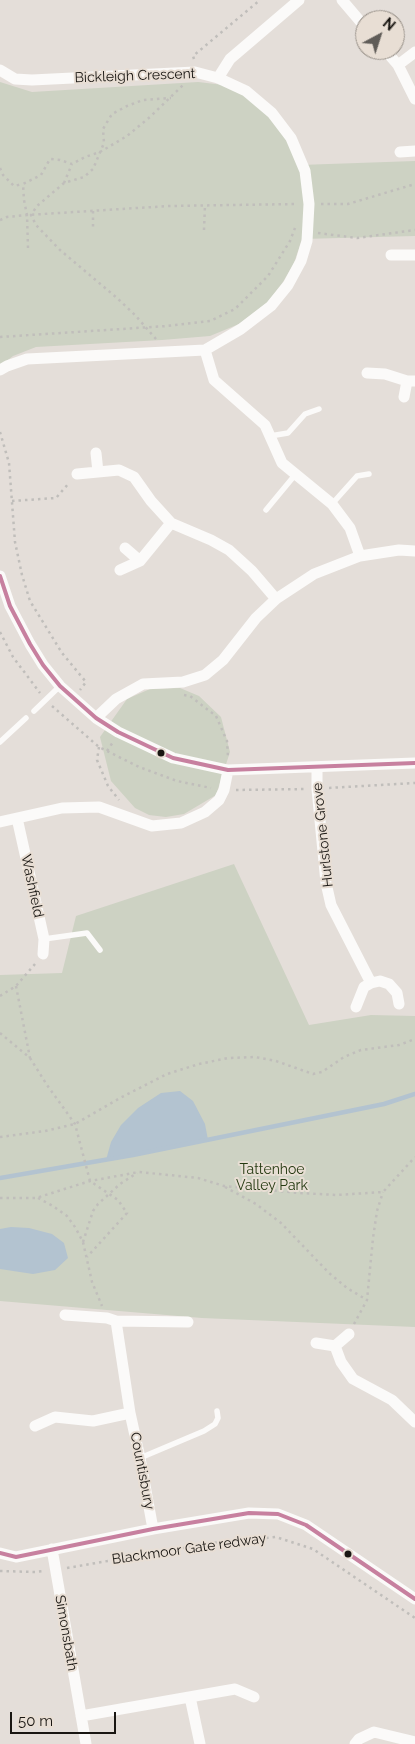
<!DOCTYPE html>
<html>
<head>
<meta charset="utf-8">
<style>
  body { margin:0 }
  #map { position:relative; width:415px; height:1744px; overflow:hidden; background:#e4ded9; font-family:Raleway,sans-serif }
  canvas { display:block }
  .north { position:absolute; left:355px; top:10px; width:50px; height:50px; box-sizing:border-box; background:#e8ded4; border:1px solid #958e86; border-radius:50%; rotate:40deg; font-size:14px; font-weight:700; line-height:20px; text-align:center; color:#191612 }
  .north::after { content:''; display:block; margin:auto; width:18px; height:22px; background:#605c58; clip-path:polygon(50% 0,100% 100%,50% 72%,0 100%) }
  .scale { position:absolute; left:10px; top:1712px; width:106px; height:22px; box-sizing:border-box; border:2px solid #191612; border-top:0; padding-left:6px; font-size:15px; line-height:18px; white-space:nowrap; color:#191612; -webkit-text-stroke:4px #e8ded4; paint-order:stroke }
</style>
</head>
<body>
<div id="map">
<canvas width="415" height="1744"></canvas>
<div class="north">N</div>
<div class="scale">50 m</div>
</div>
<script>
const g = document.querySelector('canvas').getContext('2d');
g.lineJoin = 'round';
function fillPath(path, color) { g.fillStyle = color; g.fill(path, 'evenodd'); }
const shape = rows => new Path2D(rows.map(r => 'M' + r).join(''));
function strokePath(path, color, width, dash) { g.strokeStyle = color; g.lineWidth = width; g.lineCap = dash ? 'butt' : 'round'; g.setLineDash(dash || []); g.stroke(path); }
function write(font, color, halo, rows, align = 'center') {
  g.font = font + ' Raleway,sans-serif'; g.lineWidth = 4; g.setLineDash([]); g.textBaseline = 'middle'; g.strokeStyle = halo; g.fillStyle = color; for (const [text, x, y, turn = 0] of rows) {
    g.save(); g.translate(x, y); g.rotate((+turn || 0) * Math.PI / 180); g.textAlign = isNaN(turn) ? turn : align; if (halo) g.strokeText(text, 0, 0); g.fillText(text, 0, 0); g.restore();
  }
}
fillPath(shape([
  [0,82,32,92,198,82,232,86,276,119,300,165,415,161,415,236,302,239,294,263,283,282,268,302,239,324,210,336,162,340,36,347,13,356,0,366],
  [180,688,199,696,221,717,230,752,216,795,184,814,166,817,149,815,135,808,111,781,100,737,127,699,150,689],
  [234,864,309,1025,371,1015,415,1016,415,1327,202,1318,0,1301,0,975,62,973,76,916]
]), '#cdd2c3');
fillPath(shape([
  [180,1091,193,1101,205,1124,208,1140,106,1160,111,1142,121,1125,138,1108,161,1093],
  [11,1227,29,1228,52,1234,64,1243,68,1258,55,1270,33,1274,0,1269,0,1229]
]), '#b3c3d0');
strokePath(shape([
  [0,1178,133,1155,384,1104,415,1094]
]), '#b3c3d0', 4.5);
strokePath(shape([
  [194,59,193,56,260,0],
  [0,168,3,175,14,186,23,184],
  [64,183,72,164],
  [321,204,348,204,415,184],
  [93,211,93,229],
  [0,220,7,217,27,215,169,206,298,204],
  [204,230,205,205],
  [318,233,357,238,415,230],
  [28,248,27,215,24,200,23,184,41,175,50,159,60,160,72,164,85,157,100,152,127,136,150,117,183,85],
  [0,337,167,326,210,321,235,309,268,276,290,241,295,228],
  [156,339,135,315,117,298,60,250,36,225,31,215,37,206,64,183,84,177,93,169,104,143,103,129,112,114,127,106,143,100,171,98],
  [0,432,9,463,15,542,22,575,30,601,62,653,86,682,80,690],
  [12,501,56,498,69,483],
  [0,632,13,657,40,693],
  [184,695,190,696,216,716,227,741,228,757],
  [52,706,99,747,139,767,177,781,211,788],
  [99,747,97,760,108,786,119,800],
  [107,751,113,742],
  [329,788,415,783],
  [236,790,306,789],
  [16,986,30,1058],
  [0,996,16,986,35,964],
  [0,1033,30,1058,47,1085,75,1124,90,1181,118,1200,127,1213,87,1257],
  [0,1137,45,1131,75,1124,120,1098,167,1074,199,1064,228,1058,255,1057,276,1061,313,1074,322,1072,344,1057,361,1050,399,1045,415,1039],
  [225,1187,256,1204,281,1223,329,1273,347,1288,367,1300],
  [0,1198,36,1198,90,1181,139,1172,198,1178,224,1186,300,1193,336,1195,383,1192,415,1157],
  [38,1198,53,1206,67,1216,75,1227,83,1242,92,1282,102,1306],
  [83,1242,93,1211,98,1204,120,1184,137,1173],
  [354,1324,367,1300,373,1238,377,1211,383,1192],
  [67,1568,212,1543,276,1537,313,1549,415,1618],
  [0,1571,35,1572,44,1571]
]), '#c0bebb', 2.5, [2.5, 4]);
strokePath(shape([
  [270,436,288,433,305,414,319,409],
  [332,504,357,476,369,474],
  [266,510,295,475],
  [34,711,60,686],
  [0,742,26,718],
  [44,939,87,933,100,950],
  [140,1458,204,1431,215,1424,218,1418,217,1411]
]), '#fbfaf9', 5.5);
strokePath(shape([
  [342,0,365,27],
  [385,50,398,65,415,99],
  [398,65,415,52],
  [0,70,15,79,32,80,195,72,218,78,246,91,272,113,291,138,305,171,309,204,307,241,301,261,288,285,271,306,241,329,205,350,27,359,7,366,0,370],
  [218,78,230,59,299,0],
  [400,152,415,151],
  [391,255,415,255],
  [205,350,214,380,265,425,282,463,332,504,350,528,360,556],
  [367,373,385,374,407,381,415,381],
  [404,397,407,381],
  [96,453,98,472],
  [77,474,119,470,134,477,151,501,171,523,211,540,229,550,252,571,276,599],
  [125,548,140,561],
  [120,570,140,561,171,523],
  [0,576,10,606,30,644,43,665,60,686,96,718,118,732,173,758,228,770,415,763],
  [96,718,116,699,143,684,183,682,205,675,223,660,256,618,276,599,314,574,360,556,399,550,415,551],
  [317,767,317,789,326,883,331,905,371,983],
  [17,818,44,939,43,954],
  [0,822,62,808,99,807,152,826,181,823,205,812,219,800,224,790,228,770],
  [356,1007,364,987,371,983,380,981,389,984,397,993,399,1004],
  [65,1315,107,1318,116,1321,188,1322],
  [116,1321,130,1413,140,1458,153,1529],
  [316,1343,335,1346,341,1362,353,1379,392,1400,415,1422],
  [335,1346,349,1334],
  [35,1426,55,1417,93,1421,130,1413],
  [52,1549,86,1744],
  [0,1553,16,1557,153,1529,249,1513,278,1514,306,1525,415,1599],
  [190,1697,200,1744],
  [81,1716,235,1689,254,1697],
  [355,1744,359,1739,374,1732,415,1742]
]), '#fbfaf9', 11);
strokePath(shape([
  [0,576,10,606,30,644,43,665,60,686,96,718,118,732,173,758,228,770,415,763],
  [0,1553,16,1557,153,1529,249,1513,278,1514,306,1525,415,1599]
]), '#c7809f', 4);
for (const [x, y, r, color] of [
  [161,753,4.5,"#191612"],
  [348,1554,4.5,"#191612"]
]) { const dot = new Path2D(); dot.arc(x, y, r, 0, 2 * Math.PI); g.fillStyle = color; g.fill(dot); strokePath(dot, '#e8ded4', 2); }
write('14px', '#191612', '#e8ded4', [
  ["Bickleigh Crescent",135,76,-2],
  ["Hurlstone Grove",323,835,-96],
  ["Washfield",32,886,78],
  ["Countisbury",142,1471,79],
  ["Blackmoor Gate redway",189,1549,-8],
  ["Simonsbath",66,1633,80]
]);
write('14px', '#243910', '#e8ded4', [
  ["Tattenhoe",272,1170],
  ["Valley Park",272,1186]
]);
</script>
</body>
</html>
